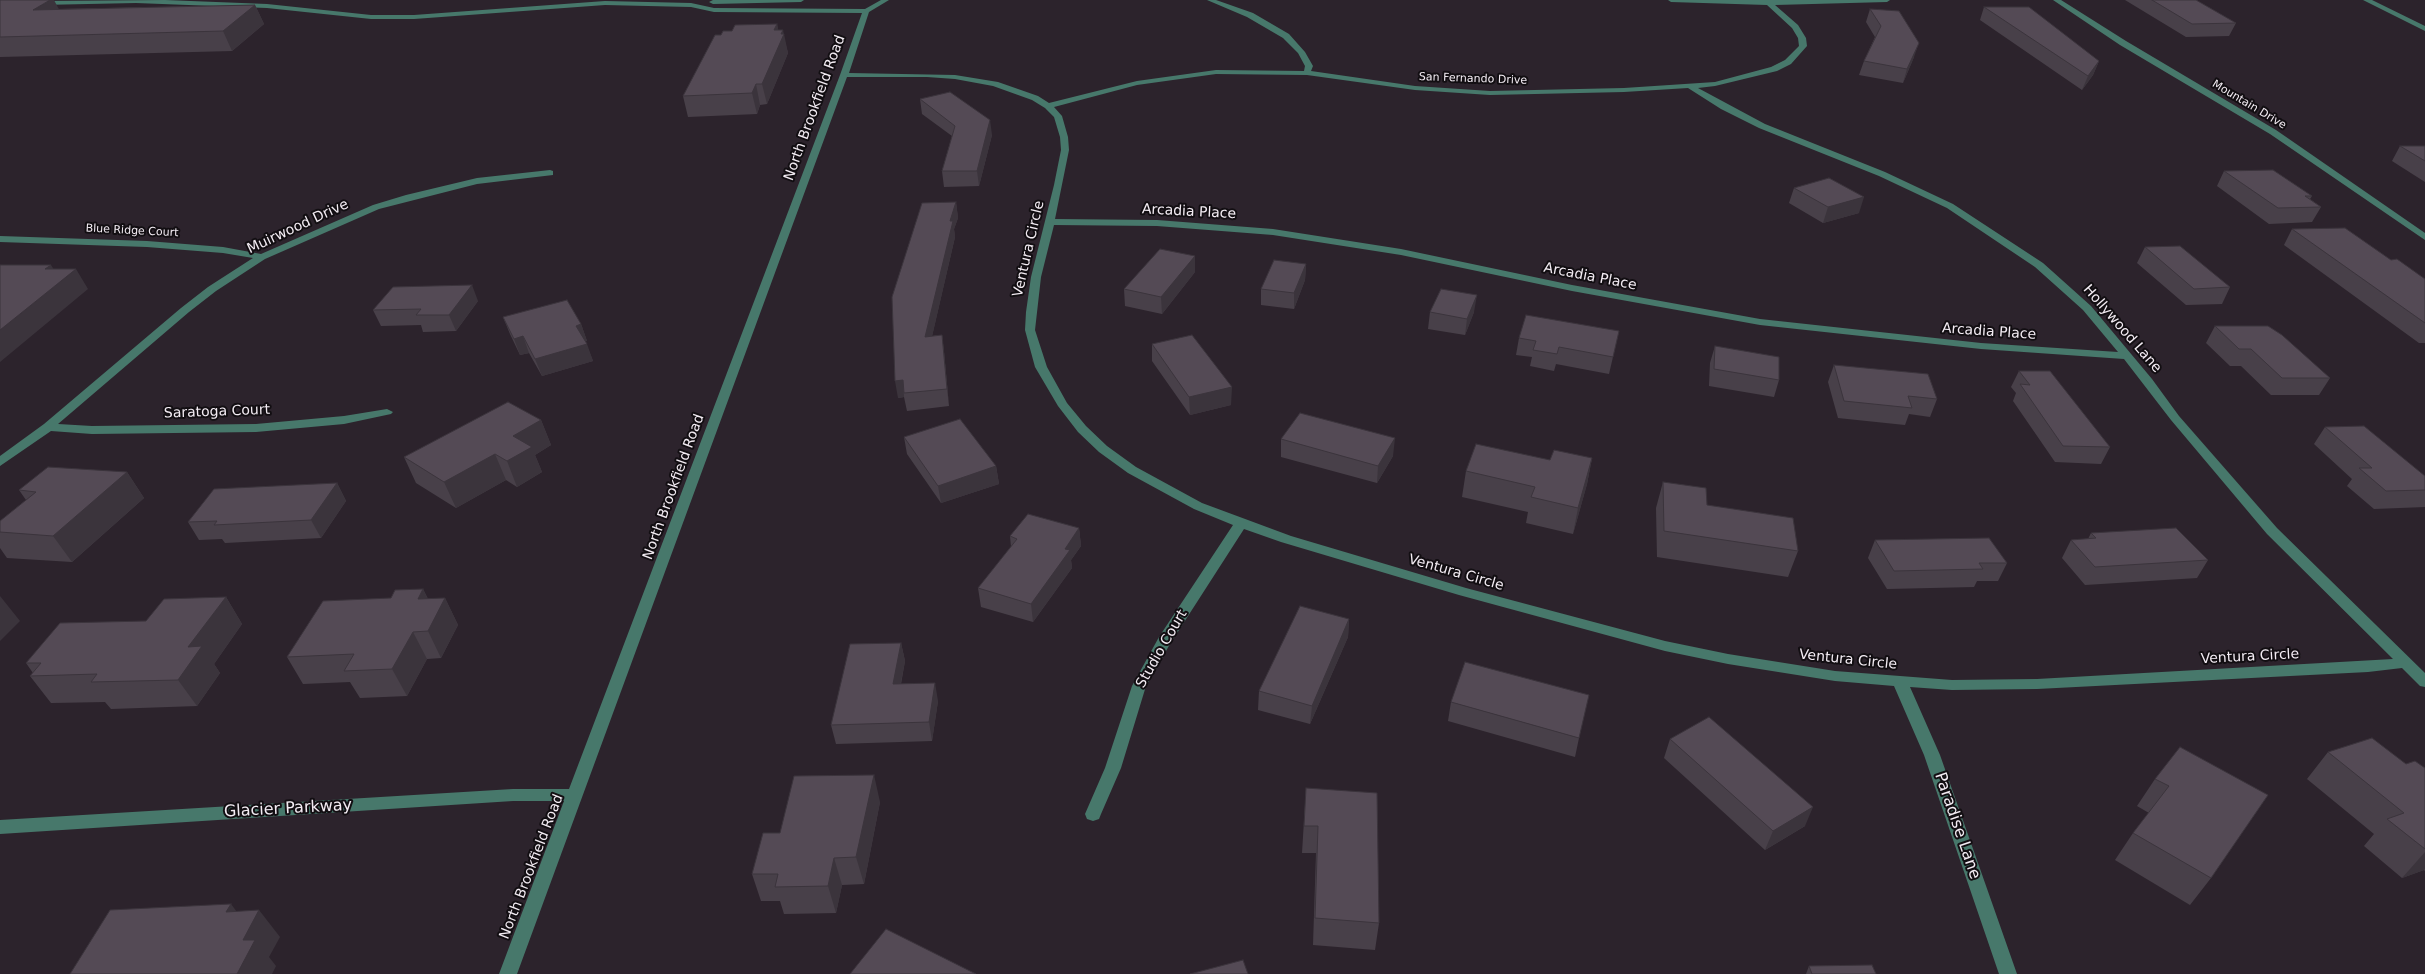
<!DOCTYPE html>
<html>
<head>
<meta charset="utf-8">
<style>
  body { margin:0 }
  canvas { display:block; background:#2c232c }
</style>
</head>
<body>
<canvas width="2425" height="974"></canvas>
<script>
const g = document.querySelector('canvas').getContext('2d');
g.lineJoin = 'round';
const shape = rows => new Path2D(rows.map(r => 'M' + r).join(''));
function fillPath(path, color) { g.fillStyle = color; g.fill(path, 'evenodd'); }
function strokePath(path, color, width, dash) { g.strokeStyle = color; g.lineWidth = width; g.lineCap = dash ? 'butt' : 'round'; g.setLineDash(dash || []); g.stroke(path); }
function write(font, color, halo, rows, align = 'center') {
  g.font = font + ' "DejaVu Sans",sans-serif'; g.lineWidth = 4; g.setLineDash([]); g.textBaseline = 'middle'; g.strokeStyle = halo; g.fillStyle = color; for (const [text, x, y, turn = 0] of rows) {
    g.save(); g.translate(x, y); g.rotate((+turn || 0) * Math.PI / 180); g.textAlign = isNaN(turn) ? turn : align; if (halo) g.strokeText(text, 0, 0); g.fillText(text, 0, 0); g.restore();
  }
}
fillPath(shape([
  [165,0,267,4,371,15,414,15,605,1,691,3,714,8,865,9,881,0,889,0,869,12,849,73,955,75,998,82,1038,96,1049,103,1137,81,1216,70,1304,71,1305,66,1298,53,1283,38,1247,17,1207,0,1216,0,1253,13,1289,34,1305,52,1313,66,1311,71,1415,86,1490,91,1624,88,1715,82,1771,67,1785,60,1799,46,1798,38,1792,28,1767,5,1671,2,1668,0,1890,0,1887,2,1775,5,1798,25,1806,38,1807,46,1791,64,1777,71,1715,86,1698,88,1765,124,1885,172,1953,204,2043,263,2091,306,2152,379,2179,416,2277,528,2425,673,2425,687,2420,686,2402,668,2368,672,2037,689,1952,690,1910,687,1940,755,2017,974,1999,974,1924,755,1894,686,1835,681,1728,664,1665,651,1459,595,1281,542,1244,529,1170,644,1146,686,1121,768,1101,814,1099,819,1093,821,1087,819,1085,814,1105,768,1132,686,1159,637,1233,525,1194,509,1128,473,1099,452,1078,432,1058,406,1035,367,1025,330,1026,312,1031,277,1054,185,1061,150,1060,137,1054,117,1045,108,1032,100,993,86,955,79,927,77,847,77,517,974,499,974,564,801,513,801,0,834,0,820,513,789,569,789,840,75,862,13,714,12,691,7,605,5,414,19,371,19,267,8,136,3,40,5,36,3,40,1,165,0],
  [1216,74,1307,75,1415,90,1490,95,1624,92,1688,88,1721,109,1759,128,1879,176,1947,208,2035,267,2083,310,2118,352,1981,343,1760,319,1572,285,1401,249,1273,229,1157,220,1055,219,1069,150,1068,137,1062,116,1054,107,1137,85,1216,74],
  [1054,225,1157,226,1273,235,1401,255,1572,291,1760,325,1981,349,2124,359,2171,420,2267,534,2393,659,2037,679,1952,680,1835,671,1728,654,1665,641,1466,588,1291,536,1202,503,1136,467,1107,446,1086,426,1067,403,1047,367,1035,330,1041,277,1054,225],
  [804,0,801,2,713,4,709,2,713,0,804,0],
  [2053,0,2061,0,2126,41,2276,130,2425,233,2425,240,2270,134,2120,45,2053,0],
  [2363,0,2372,0,2425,26,2425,31,2363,0],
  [550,170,553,171,553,175,477,184,379,209,265,259,216,291,189,312,58,424,92,426,256,424,344,416,387,409,393,412,391,414,344,424,256,432,92,434,51,431,0,466,0,456,44,424,181,308,208,287,253,258,223,253,147,247,0,242,0,236,147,241,223,247,261,254,373,205,406,195,477,178,550,170]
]), '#47786b');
fillPath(shape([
  [0,0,59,9,255,5,264,24,232,51,0,57],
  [2125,0,2196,0,2236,23,2229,36,2186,37],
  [1984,7,2099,61,2093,75,2082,90,1980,20],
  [1870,9,1914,57,1903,83,1859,75,1864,61,1875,37,1866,22],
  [777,24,778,30,783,34,788,53,767,104,760,105,757,114,688,117,683,96,721,35,732,31],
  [920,99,992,135,979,186,944,187,942,171,952,136,922,114],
  [2400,146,2425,146,2425,182,2392,161],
  [2224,171,2312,196,2310,199,2321,207,2312,222,2269,224,2217,186],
  [1794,188,1859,213,1823,223,1789,203],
  [956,202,958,218,954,229,955,237,932,336,942,335,944,352,949,406,907,411,904,397,898,398],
  [2292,229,2391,260,2425,279,2425,343,2419,343,2284,245],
  [2145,247,2230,287,2222,304,2186,305,2137,263],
  [1306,264,1305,280,1294,309,1261,305,1261,289],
  [1195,272,1162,314,1125,306,1124,289],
  [478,301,456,331,423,332,421,325,381,326,373,310],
  [1430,312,1474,312,1465,335,1428,329],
  [503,317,581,324,587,341,585,341,593,361,542,376,529,353,520,355,510,334],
  [2215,326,2330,378,2319,395,2271,395,2241,366,2230,366,2206,343],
  [1619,331,1609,374,1556,364,1554,371,1530,366,1532,357,1516,355,1519,338],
  [1152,344,1231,405,1190,415,1152,361],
  [1715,346,1779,380,1774,397,1709,386,1710,363],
  [1834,365,1937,399,1930,417,1909,414,1905,425,1838,418,1828,382],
  [2019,371,2110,447,2101,464,2055,462,2013,401,2016,393,2011,387],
  [541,420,551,445,535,455,542,472,517,487,506,480,456,508,416,483,404,457],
  [2325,427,2425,476,2425,507,2374,509,2347,486,2352,479,2314,444],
  [904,437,996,466,999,484,941,503,907,454],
  [1281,439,1393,456,1377,483,1281,457],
  [1592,458,1587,484,1573,534,1526,523,1528,512,1462,497,1466,471,1550,460],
  [127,472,144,498,72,562,7,558,0,548,0,521,26,500,19,490],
  [1663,482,1707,505,1798,551,1788,577,1657,557,1656,508],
  [337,483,346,501,321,538,225,543,222,539,199,540,188,522],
  [1079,528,1081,546,1071,560,1072,568,1033,622,981,607,978,588,1011,547,1010,536],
  [2091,533,2208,560,2197,578,2085,585,2062,558,2071,540,2088,539],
  [1875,540,2007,563,1998,581,1977,581,1974,587,1887,589,1868,558],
  [423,589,428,599,445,598,458,625,441,658,427,659,407,696,360,698,350,682,303,684,287,657],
  [226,597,242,624,214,664,220,673,197,706,111,709,105,702,51,703,30,676,33,673,26,663,146,621],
  [1349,619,1348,637,1310,724,1258,710,1259,691],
  [901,643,905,661,901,684,938,701,932,741,836,744,831,725],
  [1451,702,1579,738,1575,757,1448,721],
  [1670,739,1805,826,1765,850,1664,758],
  [2328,752,2406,764,2425,768,2425,871,2424,870,2402,878,2364,846,2374,834,2307,779],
  [2155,779,2268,795,2211,878,2190,905,2115,860,2133,833,2149,813,2137,806],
  [1306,788,1379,923,1375,950,1313,945,1316,853,1302,853],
  [880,802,864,884,842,885,836,913,784,914,780,901,761,901,752,874,780,833],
  [1809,966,1876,974,1806,974]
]), '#484049');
fillPath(shape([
  [50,0,54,0,63,17,33,10],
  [255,5,264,24,232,51,223,31],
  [777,24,781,42,781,34,783,30,784,35,784,34,788,53,767,104,762,84,774,30],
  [1919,43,1914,57,1903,83,1907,69],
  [2099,61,2093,75,2082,90,2088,76],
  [756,84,760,105,757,114,752,93],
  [990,120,992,135,979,186,977,171],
  [1864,197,1859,213,1823,223,1828,207],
  [956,202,958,218,954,229,955,237,928,354,925,337,950,221],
  [1195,256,1195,272,1162,314,1161,297],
  [1306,264,1305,280,1294,309,1294,293],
  [51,265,61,281,76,269,88,289,0,362,0,330,45,269],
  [472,285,478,301,456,331,449,315],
  [1477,295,1474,312,1465,335,1467,319],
  [581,324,587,341,582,343,576,326],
  [942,335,944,352,949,406,947,389],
  [523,336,529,353,520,355,514,339],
  [587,344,593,361,542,376,535,359],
  [903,380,904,397,898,398,895,381],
  [1232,387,1231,405,1190,415,1189,397],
  [541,420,551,445,535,455,542,472,517,487,507,461,513,436],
  [1395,438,1393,456,1377,483,1378,466],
  [495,454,506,480,456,508,444,482],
  [1592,458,1587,484,1573,534,1578,508],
  [996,466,999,484,941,503,938,486],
  [127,472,144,498,72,562,53,536],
  [337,483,346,501,321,538,311,520],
  [1079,528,1081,546,1071,560,1072,568,1033,622,1031,604,1065,549],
  [423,589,436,615,445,598,458,625,441,658,428,631,418,599],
  [0,596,20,621,0,641],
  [226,597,242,624,214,664,220,673,197,706,178,680,188,647],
  [1349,619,1348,637,1310,724,1312,706],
  [413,632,427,659,407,696,392,669],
  [901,643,905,661,897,703,893,684],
  [935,683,938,701,932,741,929,722],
  [874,775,880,802,864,884,856,857],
  [1813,807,1805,826,1765,850,1773,831],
  [2425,852,2425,869,2424,870,2402,878],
  [834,858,842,885,836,913,828,886],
  [231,904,249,928,259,910,280,937,269,957,276,966,272,974,237,974,243,940,226,912]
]), '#3b343c');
const building = shape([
  [0,0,50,0,33,10,255,5,223,31,0,37,0,0],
  [2152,0,2196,0,2236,23,2192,24,2152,0],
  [1984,7,2029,7,2099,61,2088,76,1984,7],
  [1870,9,1899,11,1919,43,1907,69,1864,61,1881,26,1870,9],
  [777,24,774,30,783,30,781,34,784,34,762,84,756,84,752,93,683,96,715,35,721,35,723,31,732,31,735,25,777,24],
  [950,92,990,120,977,171,942,171,955,126,920,99,950,92],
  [2400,146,2425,146,2425,161,2400,146],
  [2273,170,2312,196,2305,196,2321,207,2278,208,2224,171,2273,170],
  [1829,178,1864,197,1828,207,1794,188,1829,178],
  [956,202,950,221,953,221,925,337,942,335,947,389,904,393,903,380,895,381,892,297,922,203,956,202],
  [2345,228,2391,260,2397,259,2425,279,2425,323,2292,229,2345,228],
  [2180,246,2230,287,2194,289,2145,247,2180,246],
  [1160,249,1195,256,1161,297,1124,289,1160,249],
  [1274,260,1306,264,1294,293,1261,289,1274,260],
  [0,265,51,265,45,269,76,269,0,330,0,265],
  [472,285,449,315,416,315,421,309,373,310,393,287,472,285],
  [1441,289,1477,295,1467,319,1430,312,1441,289],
  [567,300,581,324,576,326,587,344,535,359,523,336,514,339,503,317,567,300],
  [1526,315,1619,331,1613,357,1559,347,1557,354,1533,350,1536,341,1519,338,1526,315],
  [2215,326,2268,326,2282,335,2330,378,2282,378,2251,349,2239,349,2215,326],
  [1192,335,1232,387,1189,397,1152,344,1192,335],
  [1715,346,1779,357,1779,380,1714,369,1715,346],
  [1834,365,1928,374,1937,399,1908,396,1912,408,1844,401,1834,365],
  [2019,371,2050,371,2110,447,2063,446,2020,384,2030,385,2019,371],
  [508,402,541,420,513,436,532,447,507,461,495,454,444,482,404,457,508,402],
  [1300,413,1395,438,1378,466,1281,439,1300,413],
  [960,419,996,466,938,486,904,437,960,419],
  [2364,426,2425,476,2425,490,2386,491,2359,468,2372,468,2325,427,2364,426],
  [1476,444,1550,460,1554,450,1592,458,1578,508,1531,497,1535,487,1466,471,1476,444],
  [48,467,127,472,53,536,0,532,0,521,36,492,19,490,48,467],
  [1663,482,1706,488,1707,505,1793,518,1798,551,1664,531,1663,482],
  [337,483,311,520,214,525,217,521,188,522,214,489,337,483],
  [1028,514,1079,528,1065,549,1070,550,1031,604,978,588,1017,539,1010,536,1028,514],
  [2176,528,2208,560,2095,567,2071,540,2096,538,2091,533,2176,528],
  [1989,538,2007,563,1979,563,1983,569,1894,571,1875,540,1989,538],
  [423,589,418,599,445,598,428,631,413,632,392,669,344,671,354,654,287,657,323,601,391,598,395,590,423,589],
  [226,597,188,647,202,646,178,680,91,682,97,674,30,676,41,663,26,663,60,623,146,621,164,599,226,597],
  [1300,606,1349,619,1312,706,1259,691,1300,606],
  [901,643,893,684,935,683,929,722,831,725,850,644,901,643],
  [1465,662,1589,695,1579,738,1451,702,1465,662],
  [1709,717,1813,807,1773,831,1670,739,1709,717],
  [2372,738,2406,764,2415,761,2425,768,2425,849,2387,819,2404,813,2328,752,2372,738],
  [2180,747,2268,795,2211,878,2133,833,2169,786,2155,779,2180,747],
  [874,775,856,857,834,858,828,886,775,887,778,874,752,874,763,833,780,833,794,776,874,775],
  [1306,788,1377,793,1379,923,1315,918,1318,826,1304,826,1306,788],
  [231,904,226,912,259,910,243,940,255,940,237,974,70,974,110,910,231,904],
  [886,929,976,974,850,974,886,929],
  [1243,960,1248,974,1190,974,1243,960],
  [1872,965,1876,974,1812,974,1809,966,1872,965]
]);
fillPath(building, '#544a55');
strokePath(building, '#3b343c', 1);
write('11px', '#f3ecf3', '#120e12', [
  ["San Fernando Drive",1473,79,2],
  ["Mountain Drive",2249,105,31],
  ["Blue Ridge Court",132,231,3]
]);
write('14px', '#f3ecf3', '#120e12', [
  ["North Brookfield Road",815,108,-70],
  ["Arcadia Place",1189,212,3],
  ["Muirwood Drive",298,227,-25],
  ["Ventura Circle",1029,249,-77],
  ["Arcadia Place",1590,277,11],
  ["Hollywood Lane",2122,329,49],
  ["Arcadia Place",1989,332,4],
  ["Saratoga Court",217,412,-2],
  ["North Brookfield Road",674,487,-70],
  ["Ventura Circle",1456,573,16],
  ["Studio Court",1162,649,-60],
  ["Ventura Circle",2250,657,-3],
  ["Ventura Circle",1848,660,6],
  ["North Brookfield Road",532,867,-69]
]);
write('16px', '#f3ecf3', '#120e12', [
  ["Glacier Parkway",288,809,-3],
  ["Paradise Lane",1957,826,71]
]);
</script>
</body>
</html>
